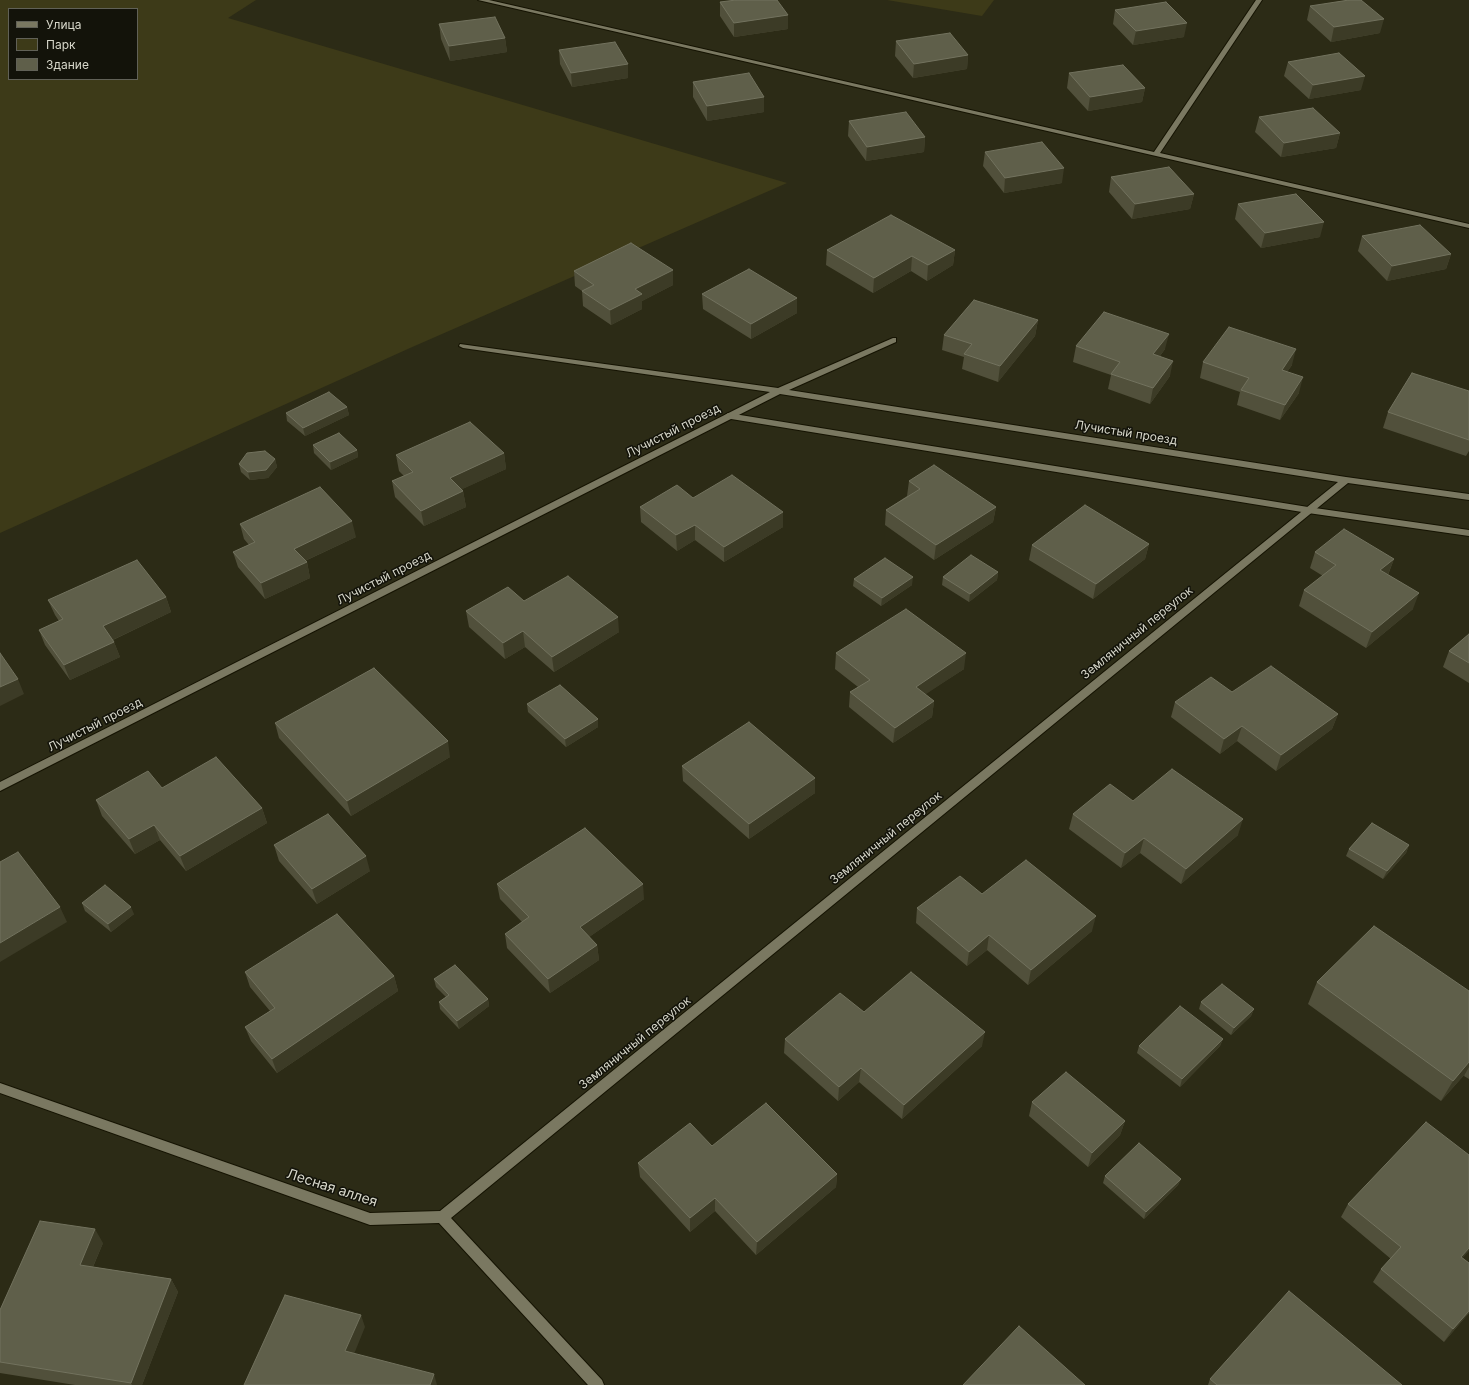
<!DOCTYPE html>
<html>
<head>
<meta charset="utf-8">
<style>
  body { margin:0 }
  #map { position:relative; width:1469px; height:1385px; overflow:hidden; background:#2c2b16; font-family:Inter,sans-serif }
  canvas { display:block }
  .legend { position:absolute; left:8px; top:8px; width:130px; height:72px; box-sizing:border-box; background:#13130a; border:1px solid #616157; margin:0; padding:5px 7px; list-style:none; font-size:12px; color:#d7d7ca }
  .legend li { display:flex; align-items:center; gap:8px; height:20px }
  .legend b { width:20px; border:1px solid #616157 }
</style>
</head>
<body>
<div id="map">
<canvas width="1469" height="1385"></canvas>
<ul class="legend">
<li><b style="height:5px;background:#7a7861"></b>Улица</li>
<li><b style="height:11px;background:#3d3a18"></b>Парк</li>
<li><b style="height:11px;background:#5f5f4a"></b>Здание</li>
</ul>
</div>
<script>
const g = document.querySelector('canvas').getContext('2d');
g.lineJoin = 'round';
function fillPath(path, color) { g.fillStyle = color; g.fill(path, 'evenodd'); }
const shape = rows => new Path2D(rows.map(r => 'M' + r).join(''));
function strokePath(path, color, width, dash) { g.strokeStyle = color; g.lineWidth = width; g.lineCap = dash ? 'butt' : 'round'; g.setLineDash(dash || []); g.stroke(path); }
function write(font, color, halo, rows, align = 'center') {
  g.font = font + ' Inter,sans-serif'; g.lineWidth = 3; g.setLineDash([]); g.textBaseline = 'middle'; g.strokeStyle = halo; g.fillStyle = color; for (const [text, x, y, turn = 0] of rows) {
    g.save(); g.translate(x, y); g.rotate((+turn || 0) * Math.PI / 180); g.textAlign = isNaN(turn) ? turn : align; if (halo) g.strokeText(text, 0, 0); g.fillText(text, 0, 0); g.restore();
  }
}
fillPath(shape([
  [0,0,256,0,228,18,787,183,410,348,0,533],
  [9,9,137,9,137,79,9,79],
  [887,0,994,0,982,16]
]), '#3d3a18');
const lane = shape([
  [478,0,489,0,1154,152,1256,0,1262,0,1160,153,1469,224,1469,228,478,0],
  [728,413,1308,507,1469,530,1469,536,1308,513,725,418,724,416,728,413]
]);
const street = shape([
  [893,338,896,338,896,342,789,390,1346,477,1469,494,1469,500,1348,483,451,1218,602,1380,604,1385,588,1385,439,1223,370,1225,0,1093,0,1083,370,1213,440,1211,1338,482,780,394,0,791,0,782,770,392,463,348,459,346,460,344,778,388,893,338]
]);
strokePath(lane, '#151302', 2);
strokePath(street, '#151302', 2);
fillPath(lane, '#7a7861');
fillPath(street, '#7a7861');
fillPath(shape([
  [720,2,788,15,788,29,734,37,720,16],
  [1310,6,1380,33,1331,42,1307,20],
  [1115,10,1184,37,1133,45,1113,24],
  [439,24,505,38,507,52,450,61,441,39],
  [896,41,968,55,967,69,913,78,895,56],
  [559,50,628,78,572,87,560,64],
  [1288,62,1361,90,1309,99,1284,76],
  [1069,73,1145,88,1142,102,1088,111,1067,88],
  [693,82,764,112,707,121,693,97],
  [1259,117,1340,133,1336,148,1281,157,1255,132],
  [849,121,925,137,924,152,866,161,848,136],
  [985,152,1062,183,1004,193,983,166],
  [1111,177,1194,194,1190,209,1132,219,1109,192],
  [1238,204,1320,237,1261,248,1235,219],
  [1362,236,1451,254,1446,269,1387,281,1358,251],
  [827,250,955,250,953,265,927,281,911,271,873,293,826,265],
  [574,271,673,285,642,301,642,309,611,325,583,306,582,291,575,286],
  [702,294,797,313,751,339,703,309],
  [1038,320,1035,336,998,382,962,369,964,357,942,350,944,335],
  [1076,346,1165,349,1160,356,1170,376,1150,404,1108,389,1111,375,1073,362],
  [1203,362,1292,365,1287,372,1299,393,1280,420,1237,405,1240,392,1200,378],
  [1469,391,1469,451,1466,456,1383,428,1388,412],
  [347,407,349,415,305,436,287,421,286,413],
  [313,445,357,450,358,457,331,470,314,453],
  [504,453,506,469,462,489,463,491,466,507,424,526,395,497,392,481,404,476,399,471,396,455],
  [275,459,277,467,268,478,250,480,241,472,239,464],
  [909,481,996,507,993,522,934,560,885,525,886,510,907,496],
  [693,498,783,527,724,562,695,540,677,551,641,522,640,507],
  [240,524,356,537,305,561,307,562,310,578,265,599,238,567,233,552,249,545,244,539],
  [1149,544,1145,559,1093,599,1029,560,1032,545],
  [1315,552,1394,559,1388,575,1413,609,1366,648,1299,606,1304,590,1323,576,1310,568],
  [998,572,997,580,969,602,942,585,943,577],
  [854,579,912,585,881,606,853,586],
  [166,597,171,612,113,640,114,642,120,657,70,680,45,645,39,630,59,621,55,615,48,600],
  [524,601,619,632,554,672,525,647,505,659,469,627,466,611],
  [1469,634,1469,683,1443,667,1449,651],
  [836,653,964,669,925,694,934,701,932,717,893,743,849,707,850,692,858,687,835,669],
  [1232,692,1338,714,1332,729,1276,771,1237,741,1220,754,1171,717,1175,702],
  [527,704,598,719,598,727,566,747,528,712],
  [275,723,450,757,351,816,279,738],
  [682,766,815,793,749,839,683,781],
  [162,788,262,808,267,823,186,871,160,840,135,854,102,816,96,800],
  [1133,801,1238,835,1181,884,1140,853,1121,868,1069,829,1073,814],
  [274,845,370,871,317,904,279,861],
  [1409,845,1406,853,1383,879,1346,856,1349,849],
  [497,884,644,899,589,937,597,945,599,960,550,993,507,948,505,934,522,922,500,899],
  [982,894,1092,931,1028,985,987,950,967,966,916,923,917,908],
  [82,903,134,914,111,932,85,911],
  [245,972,394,976,398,991,277,1073,251,1041,245,1027,270,1011,250,987],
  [434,979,488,999,489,1006,459,1029,440,1009,439,1002,446,997,436,987],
  [1317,982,1469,991,1469,1079,1464,1076,1465,1074,1441,1101,1308,1004],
  [1201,1002,1254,1009,1251,1016,1231,1035,1199,1009],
  [864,1012,982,1046,902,1119,859,1082,838,1101,784,1053,785,1039],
  [1223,1039,1220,1046,1180,1087,1137,1053,1139,1046],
  [1032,1102,1125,1121,1120,1135,1088,1167,1029,1116],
  [712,1146,837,1174,836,1187,756,1255,715,1211,690,1232,640,1177,638,1163],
  [1105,1176,1181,1179,1178,1185,1144,1219,1103,1183],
  [1348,1204,1463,1258,1469,1263,1469,1313,1444,1342,1373,1282,1381,1269,1391,1259,1341,1217],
  [103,1243,93,1267,171,1279,178,1292,142,1385,75,1385,0,1373,0,1310],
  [1210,1379,1402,1385,1208,1385]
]), '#51503b');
fillPath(shape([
  [788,15,788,29,734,37,734,23],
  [1384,19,1380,33,1331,42,1334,27],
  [1187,23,1184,37,1133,45,1136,31],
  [505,38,507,52,450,61,449,46],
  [968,55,967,69,913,78,914,64],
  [628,64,628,78,572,87,571,73],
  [1365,76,1361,90,1309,99,1313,85],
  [1145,88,1142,102,1088,111,1090,97],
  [764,97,764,112,707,121,707,106],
  [1340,133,1336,148,1281,157,1284,143],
  [925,137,924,152,866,161,867,147],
  [1064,168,1062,183,1004,193,1005,178],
  [1194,194,1190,209,1132,219,1135,204],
  [1324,222,1320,237,1261,248,1265,233],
  [955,250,953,265,927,281,928,265],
  [1451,254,1446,269,1387,281,1392,266],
  [912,256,911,271,873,293,874,278],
  [673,270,673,285,642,301,642,309,611,325,610,310,635,289],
  [797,298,797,313,751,339,751,324],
  [1038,320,1035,336,998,382,1000,366],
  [1169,334,1165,349,1150,369,1153,354],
  [1296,349,1292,365,1278,385,1282,370],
  [1173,361,1170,376,1150,404,1153,388],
  [1303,377,1299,393,1280,420,1285,405],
  [347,407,349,415,305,436,303,428],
  [357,450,358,457,331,470,330,462],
  [504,453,506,469,452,494,450,478],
  [275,459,277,467,268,478,250,480,248,472],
  [463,491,466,507,424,526,421,511],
  [996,507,993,522,934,560,936,545],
  [783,512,783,527,724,562,724,547],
  [352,521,356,537,298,564,294,549],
  [695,525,695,540,677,551,676,535],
  [1149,544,1145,559,1093,599,1096,584],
  [1394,559,1388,574,1374,585,1380,570],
  [307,562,310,578,265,599,261,583],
  [998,572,997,580,969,602,970,594],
  [913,577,912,585,881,606,882,598],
  [1419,593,1413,609,1366,648,1372,632],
  [166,597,171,612,108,642,103,626],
  [618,617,619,632,554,672,552,657],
  [523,631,525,647,505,659,503,643],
  [114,642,120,657,70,680,64,665],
  [966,653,964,669,914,702,916,687],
  [18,679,24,694,0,706,0,687],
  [934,701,932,717,893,743,895,728],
  [1338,714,1332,729,1276,771,1281,755],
  [598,719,598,727,566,747,565,739],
  [1242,726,1237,741,1220,754,1224,739],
  [448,741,450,757,351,816,347,801],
  [815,778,815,793,749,839,749,824],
  [262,808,267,823,186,871,180,856],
  [1243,819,1238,835,1181,884,1186,869],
  [154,825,160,840,135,854,129,839],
  [1144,838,1140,853,1121,868,1125,853],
  [1409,845,1406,853,1383,879,1387,871],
  [366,856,370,871,317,904,312,889],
  [643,884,644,899,582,942,580,927],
  [60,907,67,922,0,962,0,943],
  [131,907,134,914,111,932,108,924],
  [1096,916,1092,931,1028,985,1031,970],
  [989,935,987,950,967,966,969,952],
  [597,945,599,960,550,993,548,979],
  [394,976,398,991,277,1073,272,1059],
  [488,999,489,1006,459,1029,457,1021],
  [1254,1009,1251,1016,1231,1035,1234,1028],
  [985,1032,982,1046,902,1119,904,1105],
  [1223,1039,1220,1046,1180,1087,1182,1079],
  [1469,1062,1469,1067,1465,1074,1441,1101,1453,1081],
  [861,1068,859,1082,838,1101,839,1087],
  [1125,1121,1120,1135,1088,1167,1092,1153],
  [837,1174,836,1187,756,1255,757,1242],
  [1181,1179,1178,1185,1144,1219,1146,1212],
  [715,1198,715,1211,690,1232,690,1218],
  [95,1229,103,1243,88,1278,80,1265],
  [1469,1248,1469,1251,1452,1270,1461,1257],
  [171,1279,178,1292,142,1385,132,1385,131,1383],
  [1469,1311,1469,1313,1444,1342,1453,1329],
  [361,1315,365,1327,350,1364,345,1351],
  [434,1374,437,1385,430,1385]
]), '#3c3b26');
const building = shape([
  [736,0,777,0,788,15,734,23,720,2,736,0],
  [1349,0,1361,0,1384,19,1334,27,1310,6,1349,0],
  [1166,2,1187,23,1136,31,1115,10,1166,2],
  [495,17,505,38,449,46,439,24,495,17],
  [950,33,968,55,914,64,896,41,950,33],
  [615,42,628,64,571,73,559,50,615,42],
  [1339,53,1365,76,1313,85,1288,62,1339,53],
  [1123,65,1145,88,1090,97,1069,73,1123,65],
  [749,73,764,97,707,106,693,82,749,73],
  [1313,108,1340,133,1284,143,1259,117,1313,108],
  [906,112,925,137,867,147,849,121,906,112],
  [1042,142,1064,168,1005,178,985,152,1042,142],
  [1169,167,1194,194,1135,204,1111,177,1169,167],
  [1296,194,1324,222,1265,233,1238,204,1296,194],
  [891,215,955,250,928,265,912,256,874,278,827,250,891,215],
  [1420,225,1451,254,1392,266,1362,236,1420,225],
  [631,243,673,270,635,289,642,294,610,310,582,291,594,285,574,271,631,243],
  [749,269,797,298,751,324,702,294,749,269],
  [974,300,1038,320,1000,366,964,354,972,344,944,335,974,300],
  [1104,312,1169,334,1153,354,1173,361,1153,388,1111,374,1120,362,1076,346,1104,312],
  [1229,327,1296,349,1282,370,1303,377,1285,405,1241,390,1249,378,1203,362,1229,327],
  [1412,373,1469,391,1469,440,1388,412,1412,373],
  [329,392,347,407,303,428,286,413,329,392],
  [470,422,504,453,450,478,463,491,421,511,392,481,413,472,396,455,470,422],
  [339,433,357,450,330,462,313,445,339,433],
  [265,451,275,459,266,470,248,472,239,464,247,453,265,451],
  [934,465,996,507,936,545,886,510,920,489,909,481,934,465],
  [732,475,783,512,724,547,695,525,676,535,640,507,677,485,693,498,732,475],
  [320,487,352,521,294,549,307,562,261,583,233,552,255,542,240,524,320,487],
  [1085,505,1149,544,1096,584,1032,545,1085,505],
  [1344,529,1394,559,1380,570,1419,593,1372,632,1304,590,1336,565,1315,552,1344,529],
  [971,555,998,572,970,594,943,577,971,555],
  [885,558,913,577,882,598,854,579,885,558],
  [137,560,166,597,103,626,114,642,64,665,39,630,63,619,48,600,137,560],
  [568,576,618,617,552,657,523,631,503,643,466,611,508,587,524,601,568,576],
  [906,609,966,653,916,687,934,701,895,728,850,692,870,680,836,653,906,609],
  [1469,634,1469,663,1449,651,1469,634],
  [0,653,18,679,0,687,0,653],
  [1271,666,1338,714,1281,755,1242,726,1224,739,1175,702,1211,677,1232,692,1271,666],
  [374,668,448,741,347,801,275,723,374,668],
  [560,685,598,719,565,739,527,704,560,685],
  [749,722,815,778,749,824,682,766,749,722],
  [216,757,262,808,180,856,154,825,129,839,96,800,148,771,162,788,216,757],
  [1172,769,1243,819,1186,869,1144,838,1125,853,1073,814,1110,784,1133,801,1172,769],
  [328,814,366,856,312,889,274,845,328,814],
  [1372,823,1409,845,1387,871,1349,849,1372,823],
  [585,828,643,884,580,927,597,945,548,979,505,934,529,917,497,884,585,828],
  [18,852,60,907,0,943,0,862,18,852],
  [1026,860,1096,916,1031,970,989,935,969,952,917,908,960,876,982,894,1026,860],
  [105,885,131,907,108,924,82,903,105,885],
  [337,914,394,976,272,1059,245,1027,275,1008,245,972,337,914],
  [1374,926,1469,991,1469,1062,1453,1081,1317,982,1374,926],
  [455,965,488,999,457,1021,439,1002,449,995,434,979,455,965],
  [911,972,985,1032,904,1105,861,1068,839,1087,785,1039,840,993,864,1012,911,972],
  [1222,984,1254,1009,1234,1028,1201,1002,1222,984],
  [1180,1006,1223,1039,1182,1079,1139,1046,1180,1006],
  [1066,1072,1125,1121,1092,1153,1032,1102,1066,1072],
  [766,1103,837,1174,757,1242,715,1198,690,1218,638,1163,690,1123,712,1146,766,1103],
  [1426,1122,1469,1155,1469,1248,1461,1257,1469,1263,1469,1311,1453,1329,1381,1269,1401,1247,1348,1204,1426,1122],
  [1139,1143,1181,1179,1146,1212,1105,1176,1139,1143],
  [40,1221,95,1229,80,1265,171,1279,131,1383,0,1362,0,1310,40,1221],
  [1289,1291,1402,1385,1217,1385,1210,1379,1289,1291],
  [285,1295,361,1315,345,1351,434,1374,430,1385,244,1385,285,1295],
  [1019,1326,1085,1385,963,1385,1019,1326]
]);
fillPath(building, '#5f5f4a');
strokePath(building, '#72725e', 1);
write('12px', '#d7d7ca', '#13130a', [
  ["Лучистый проезд",673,431,-27],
  ["Лучистый проезд",1126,433,9],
  ["Лучистый проезд",384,578,-27],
  ["Земляничный переулок",1137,633,-39],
  ["Лучистый проезд",95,725,-27],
  ["Земляничный переулок",886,838,-39],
  ["Земляничный переулок",635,1043,-39]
]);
write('14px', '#d7d7ca', '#13130a', [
  ["Лесная аллея",332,1188,18]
]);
</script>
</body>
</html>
